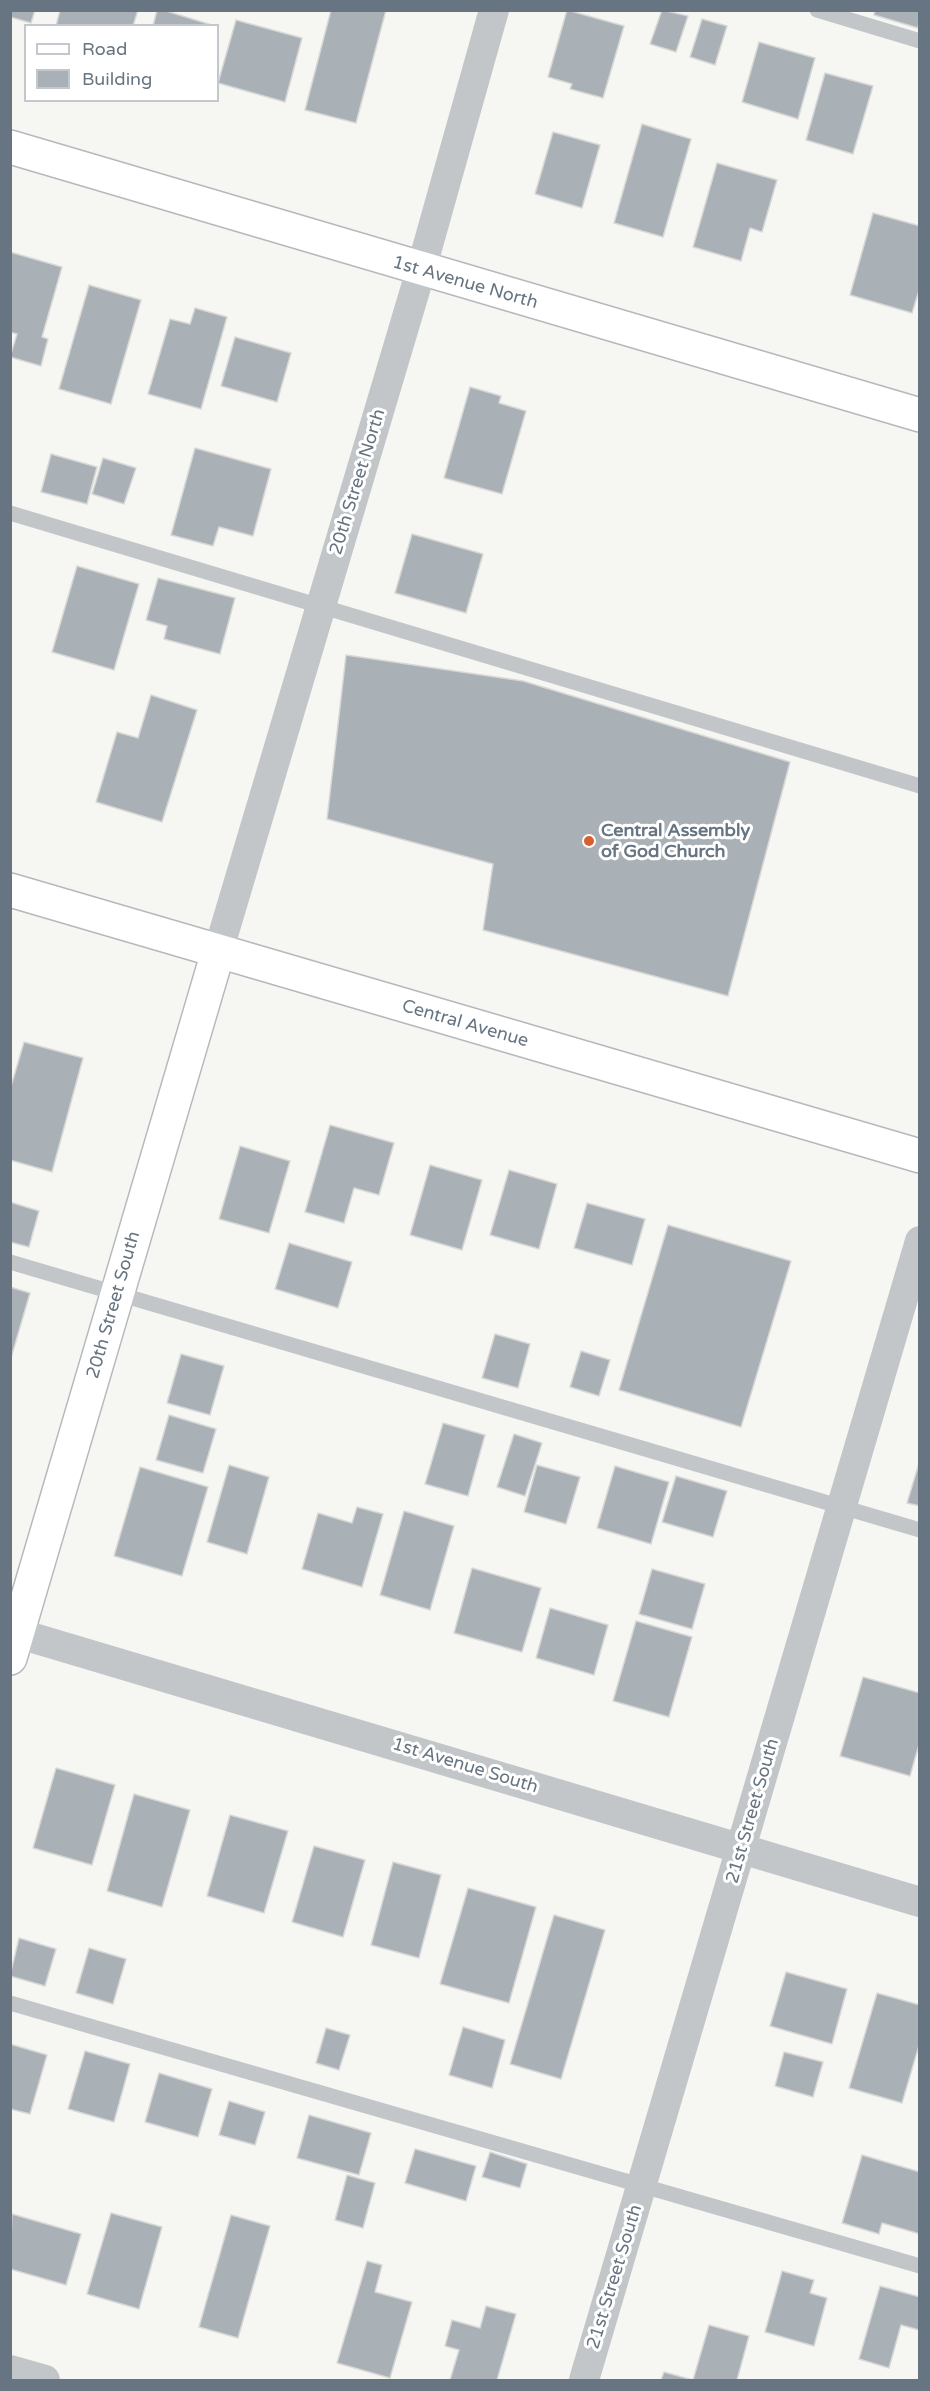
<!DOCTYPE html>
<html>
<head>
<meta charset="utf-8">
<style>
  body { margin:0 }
  #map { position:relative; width:930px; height:2391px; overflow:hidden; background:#f6f6f3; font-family:"Varela Round",sans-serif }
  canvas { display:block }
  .frame { position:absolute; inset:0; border:12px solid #677582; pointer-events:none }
  .legend { position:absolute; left:24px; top:24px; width:195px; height:78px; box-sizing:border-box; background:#fff; border:2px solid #c2c8cd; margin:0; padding:8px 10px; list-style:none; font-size:18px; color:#677582 }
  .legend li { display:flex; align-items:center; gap:12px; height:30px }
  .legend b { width:30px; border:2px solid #c2c8cd }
</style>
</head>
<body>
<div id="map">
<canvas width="930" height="2391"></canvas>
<div class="frame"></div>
<ul class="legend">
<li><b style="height:8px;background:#fff"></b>Road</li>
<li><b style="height:16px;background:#a9b0b6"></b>Building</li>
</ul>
</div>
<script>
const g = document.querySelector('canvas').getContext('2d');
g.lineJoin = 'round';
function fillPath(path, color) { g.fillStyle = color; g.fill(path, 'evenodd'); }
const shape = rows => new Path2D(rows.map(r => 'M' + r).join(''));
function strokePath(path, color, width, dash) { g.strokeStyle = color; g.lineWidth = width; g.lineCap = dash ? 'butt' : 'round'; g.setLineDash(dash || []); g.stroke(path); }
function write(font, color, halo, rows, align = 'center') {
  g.font = font + ' "Varela Round",sans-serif'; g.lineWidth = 6; g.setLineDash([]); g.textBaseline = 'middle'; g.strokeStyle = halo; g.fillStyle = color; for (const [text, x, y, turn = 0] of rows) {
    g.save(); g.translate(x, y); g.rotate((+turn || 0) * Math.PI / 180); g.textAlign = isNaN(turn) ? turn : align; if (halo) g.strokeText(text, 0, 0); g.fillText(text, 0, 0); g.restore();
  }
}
const building = shape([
  [10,10,35,10,31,23,10,17,10,10],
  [60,10,138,10,133,26,56,26,60,10],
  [157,10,163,10,215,26,153,26,157,10],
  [331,10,386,10,356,123,305,110,331,10],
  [567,10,624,26,603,98,570,89,572,84,548,77,567,10],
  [662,10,688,16,676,52,650,44,662,10],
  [875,10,920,10,918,28,874,15,875,10],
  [702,19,727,26,715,65,690,57,702,19],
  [236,20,302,38,285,102,218,83,236,20],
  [759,42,815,58,798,119,742,102,759,42],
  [825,73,873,86,853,154,806,140,825,73],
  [642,124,691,139,663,237,614,223,642,124],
  [553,132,600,145,582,208,535,194,553,132],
  [717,163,777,180,762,232,750,228,741,261,693,247,717,163],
  [873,213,920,226,920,287,912,313,850,295,873,213],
  [10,252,62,267,42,337,48,339,41,366,10,357,17,334,10,332,10,252],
  [89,285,141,300,111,404,59,389,89,285],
  [195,308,227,317,201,409,148,394,170,319,190,324,195,308],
  [235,337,291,353,277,402,221,386,235,337],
  [470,387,501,396,499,403,526,411,502,494,444,478,470,387],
  [195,448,271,469,253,536,219,527,213,546,171,535,195,448],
  [51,454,97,467,87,504,41,492,51,454],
  [103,458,136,468,124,504,92,494,103,458],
  [412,534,483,554,466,613,395,593,412,534],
  [77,566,139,584,114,670,52,652,77,566],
  [158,578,235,598,220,654,164,639,167,626,146,620,158,578],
  [346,655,523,681,790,762,728,996,483,930,493,864,327,819,346,655],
  [151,695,197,710,162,822,96,802,117,732,138,738,151,695],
  [24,1042,83,1058,52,1172,10,1160,10,1090,24,1042],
  [330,1125,394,1143,379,1195,354,1188,344,1223,305,1212,330,1125],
  [240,1146,290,1161,269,1233,219,1219,240,1146],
  [430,1165,482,1180,462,1250,410,1235,430,1165],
  [509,1170,557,1184,539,1249,490,1235,509,1170],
  [10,1202,39,1211,29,1247,10,1242,10,1202],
  [587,1203,645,1219,632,1265,574,1248,587,1203],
  [668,1225,791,1261,741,1427,619,1390,668,1225],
  [289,1243,352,1262,338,1308,275,1289,289,1243],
  [10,1287,30,1293,11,1358,10,1358,10,1287],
  [495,1334,530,1344,518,1388,482,1378,495,1334],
  [581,1351,610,1360,599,1396,570,1387,581,1351],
  [181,1354,224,1366,210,1415,167,1403,181,1354],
  [169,1415,216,1429,203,1473,156,1460,169,1415],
  [443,1423,485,1435,468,1496,425,1484,443,1423],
  [514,1434,542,1443,525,1496,497,1487,514,1434],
  [920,1460,920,1506,907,1503,920,1460],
  [229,1465,269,1477,247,1554,207,1542,229,1465],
  [537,1465,580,1477,566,1524,524,1512,537,1465],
  [615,1466,669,1482,651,1544,597,1528,615,1466],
  [140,1467,208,1487,182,1576,114,1556,140,1467],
  [676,1476,727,1491,713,1537,662,1522,676,1476],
  [357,1507,383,1514,362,1587,302,1569,318,1513,352,1523,357,1507],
  [404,1511,454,1526,430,1610,380,1595,404,1511],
  [472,1568,541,1588,522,1652,454,1633,472,1568],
  [652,1569,705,1584,692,1629,639,1614,652,1569],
  [550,1608,608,1625,594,1675,536,1658,550,1608],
  [636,1621,692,1637,669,1717,613,1701,636,1621],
  [863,1677,920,1693,920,1741,910,1776,840,1756,863,1677],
  [56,1768,115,1785,92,1865,33,1848,56,1768],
  [134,1794,190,1810,162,1907,107,1891,134,1794],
  [230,1815,288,1831,264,1913,207,1896,230,1815],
  [314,1846,365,1860,343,1937,292,1922,314,1846],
  [393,1862,441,1875,419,1958,371,1945,393,1862],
  [468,1888,536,1907,509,2003,440,1984,468,1888],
  [554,1915,605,1930,561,2079,510,2064,554,1915],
  [19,1938,56,1949,45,1986,10,1976,19,1938],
  [89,1948,126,1959,113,2004,76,1993,89,1948],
  [786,1972,847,1989,832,2044,770,2026,786,1972],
  [877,1993,920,2005,920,2042,902,2103,849,2088,877,1993],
  [463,2027,505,2040,492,2088,449,2075,463,2027],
  [326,2028,350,2035,339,2070,316,2063,326,2028],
  [10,2044,47,2055,30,2114,10,2109,10,2044],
  [85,2051,130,2064,114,2122,68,2109,85,2051],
  [784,2052,823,2062,813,2097,775,2086,784,2052],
  [159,2073,212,2089,198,2137,145,2122,159,2073],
  [229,2101,265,2112,255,2145,219,2135,229,2101],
  [309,2115,371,2133,359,2175,297,2158,309,2115],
  [415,2149,476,2166,466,2201,405,2183,415,2149],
  [490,2152,527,2164,520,2188,482,2177,490,2152],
  [862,2155,920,2172,920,2234,882,2223,879,2234,842,2223,862,2155],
  [347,2175,375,2183,363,2228,335,2220,347,2175],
  [111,2213,162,2227,139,2309,87,2294,111,2213],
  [12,2214,81,2234,66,2285,10,2269,12,2214],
  [231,2215,270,2226,238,2338,199,2327,231,2215],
  [367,2261,382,2265,375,2292,412,2302,390,2378,337,2363,367,2261],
  [782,2271,814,2280,810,2293,827,2298,814,2346,765,2332,782,2271],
  [880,2286,920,2297,919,2330,901,2325,889,2368,859,2359,880,2286],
  [486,2306,516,2314,497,2380,450,2380,459,2350,445,2346,452,2320,480,2328,486,2306],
  [709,2325,749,2336,737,2380,661,2380,664,2372,693,2380,709,2325]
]);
fillPath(building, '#a9b0b6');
strokePath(building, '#d8d8d6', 1.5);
const secondary = shape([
  [10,147,920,415],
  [10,890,920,1156],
  [10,1658,218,952]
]);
strokePath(secondary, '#b5b9bd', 36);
strokePath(shape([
  [817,10,920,41],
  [10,513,920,786],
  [10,1262,920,1530],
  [10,2003,920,2266]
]), '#c2c6c9', 15);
strokePath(shape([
  [218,952,421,270,494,10],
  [10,1631,920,1902],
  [10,2370,45,2380],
  [584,2380,920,1241]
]), '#c2c6c9', 30);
strokePath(secondary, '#fff', 33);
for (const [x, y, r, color] of [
  [589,841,6,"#d95e30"]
]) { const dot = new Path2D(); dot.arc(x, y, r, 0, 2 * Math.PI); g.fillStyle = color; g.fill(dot); strokePath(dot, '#fff', 2); }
write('18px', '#677582', '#fff', [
  ["1st Avenue North",465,283,16],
  ["20th Street North",358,482,-73],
  ["Central Avenue",465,1024,16],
  ["20th Street South",114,1305,-74],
  ["1st Avenue South",465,1766,17],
  ["21st Street South",753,1811,-74],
  ["21st Street South",615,2277,-73]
]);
write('bold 18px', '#677582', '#fff', [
  ["Central Assembly",601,831],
  ["of God Church",601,852]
], 'left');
</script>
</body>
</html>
